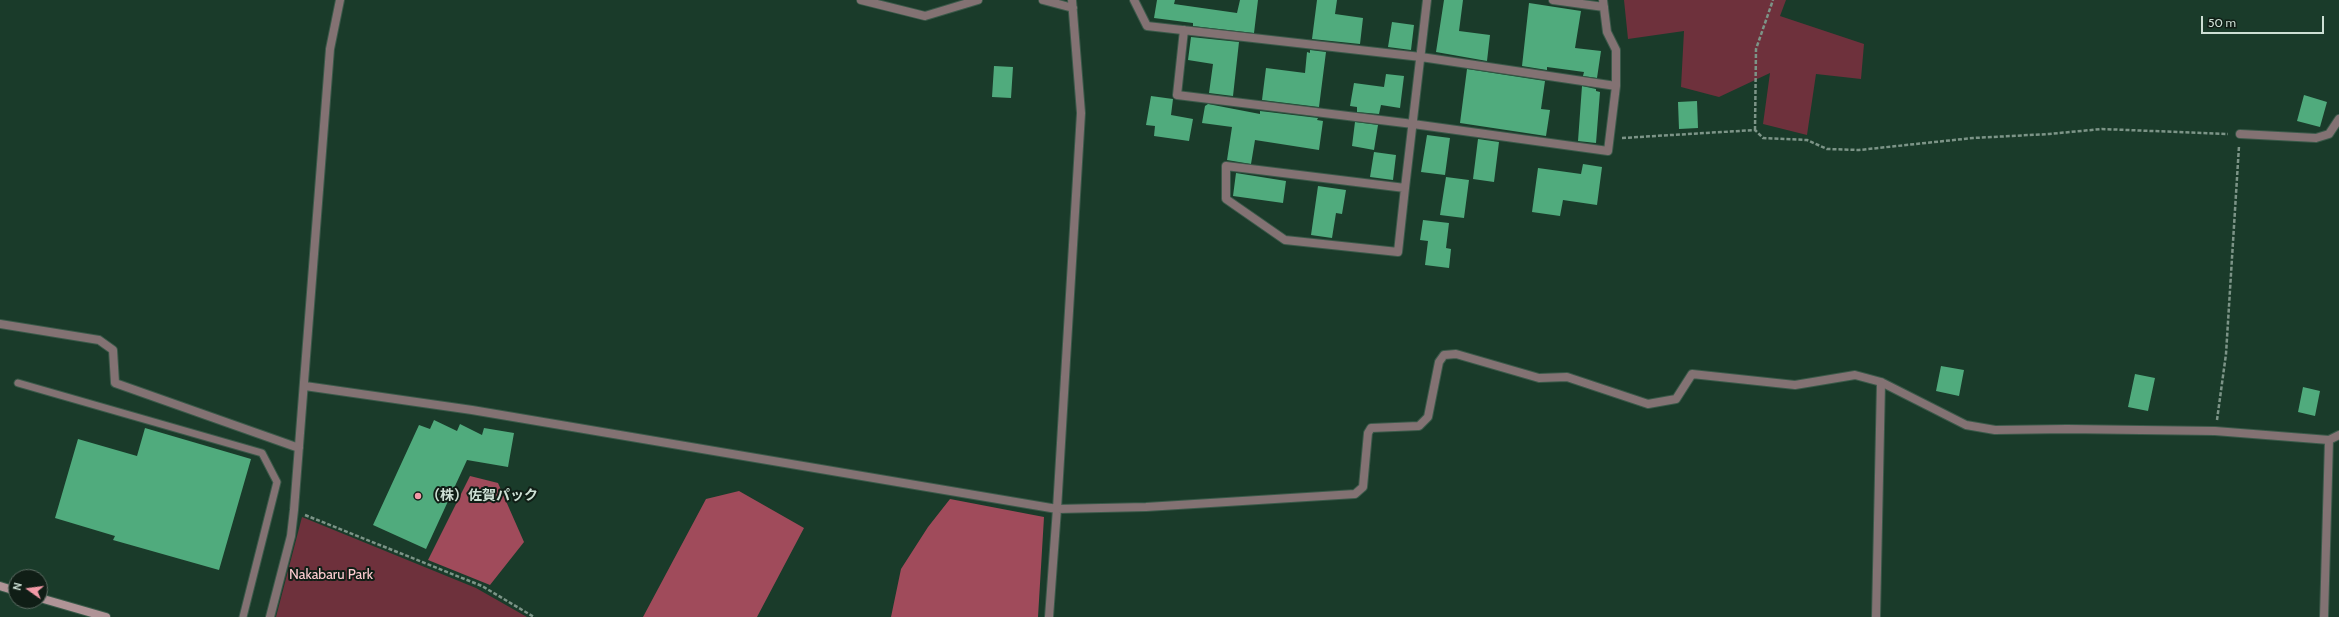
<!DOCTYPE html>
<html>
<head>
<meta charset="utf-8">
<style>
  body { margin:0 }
  #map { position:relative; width:2339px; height:617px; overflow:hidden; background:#1a3b2a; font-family:Cabin,sans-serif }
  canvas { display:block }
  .north { position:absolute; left:8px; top:569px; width:40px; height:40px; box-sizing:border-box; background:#101e16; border:1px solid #5c6b62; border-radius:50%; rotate:284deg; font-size:11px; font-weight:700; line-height:16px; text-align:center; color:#cddfd4 }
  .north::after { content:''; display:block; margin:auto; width:14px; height:18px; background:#f39aa7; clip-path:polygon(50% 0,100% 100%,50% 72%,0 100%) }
  .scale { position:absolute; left:2201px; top:16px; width:123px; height:18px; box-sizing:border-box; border:2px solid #cddfd4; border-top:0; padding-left:5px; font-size:12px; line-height:14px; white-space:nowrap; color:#cddfd4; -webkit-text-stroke:3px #101e16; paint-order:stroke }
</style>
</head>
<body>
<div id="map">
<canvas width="2339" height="617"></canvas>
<div class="north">N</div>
<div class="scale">50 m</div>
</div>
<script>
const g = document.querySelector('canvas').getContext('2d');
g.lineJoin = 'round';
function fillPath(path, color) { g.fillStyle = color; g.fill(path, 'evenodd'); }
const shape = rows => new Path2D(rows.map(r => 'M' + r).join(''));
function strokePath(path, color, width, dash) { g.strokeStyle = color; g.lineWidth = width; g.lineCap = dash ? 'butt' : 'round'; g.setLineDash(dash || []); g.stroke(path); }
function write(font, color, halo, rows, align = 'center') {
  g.font = font + ' Cabin,"Noto Sans JP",sans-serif'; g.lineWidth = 4; g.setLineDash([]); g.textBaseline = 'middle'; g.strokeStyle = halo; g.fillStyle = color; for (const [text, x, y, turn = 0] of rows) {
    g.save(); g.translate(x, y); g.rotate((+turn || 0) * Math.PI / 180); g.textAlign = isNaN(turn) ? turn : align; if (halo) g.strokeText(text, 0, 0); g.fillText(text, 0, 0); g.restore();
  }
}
fillPath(shape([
  [1624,0,1786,0,1780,16,1864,44,1861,79,1816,74,1807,135,1763,124,1770,73,1719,97,1681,87,1684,31,1628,39],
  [302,517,476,588,527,617,276,617]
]), '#6e313c');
fillPath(shape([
  [470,476,498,483,524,542,490,585,428,560],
  [739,491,804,528,757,617,643,617,706,499],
  [950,499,1044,517,1038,617,891,617,901,569,928,527]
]), '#a04b5b');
fillPath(shape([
  [1157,0,1175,0,1174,4,1237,13,1240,0,1258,0,1254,33,1193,26,1193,23,1154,18],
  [1317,0,1337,0,1335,14,1363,18,1360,44,1312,39],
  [1444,0,1463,0,1459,31,1490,35,1487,61,1436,52],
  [1529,3,1581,11,1575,48,1601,51,1597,78,1583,76,1584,72,1547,67,1547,70,1522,66],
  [1392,22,1414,25,1411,50,1388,47],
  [1191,37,1239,42,1233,96,1209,93,1213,64,1188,60],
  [1310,50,1326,52,1319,107,1262,100,1266,68,1305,73,1307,52,1310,53],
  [994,66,1013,67,1011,98,992,97],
  [1467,69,1545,81,1541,109,1550,110,1546,136,1460,123],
  [1386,74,1404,76,1400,108,1381,105,1379,114,1357,112,1357,107,1350,106,1354,83,1384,87],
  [1582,86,1596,89,1596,91,1600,92,1596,143,1578,141],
  [2304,95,2327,102,2320,127,2297,121],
  [1151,96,1173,99,1171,115,1193,119,1189,141,1154,136,1155,126,1146,125],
  [1697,101,1698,128,1679,129,1678,102],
  [1208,104,1260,114,1260,111,1318,118,1317,120,1323,121,1319,150,1255,140,1251,164,1227,160,1232,127,1202,123,1205,106],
  [1355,122,1378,125,1374,150,1352,146],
  [1427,135,1450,138,1445,175,1421,172],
  [1478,139,1499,142,1494,182,1473,179],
  [1374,152,1396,155,1393,180,1370,177],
  [1583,164,1602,167,1597,205,1563,200,1560,216,1532,212,1538,168,1581,174],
  [1236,173,1286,181,1283,203,1233,196],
  [1446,177,1469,180,1464,218,1440,215],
  [1318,186,1346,190,1342,214,1336,213,1332,238,1311,235],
  [1423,220,1449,223,1446,248,1451,249,1449,268,1425,265,1428,241,1420,240],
  [1941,366,1964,370,1959,396,1936,391],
  [2135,374,2155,378,2148,411,2128,407],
  [2303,387,2320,391,2315,416,2298,412],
  [434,420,457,431,460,424,482,435,484,428,514,433,508,467,467,460,426,549,373,525,419,425,430,429],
  [145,428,251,459,219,570,113,540,115,536,55,518,78,439,137,456]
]), '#50ab7d');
const lane = shape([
  [18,383,262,453,277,482,243,617]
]);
const street = shape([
  [861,0,925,16,978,0],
  [1043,0,1073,8],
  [1134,0,1147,26,1421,57,1616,86],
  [1553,0,1604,7],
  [1184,30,1177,95,1413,124,1608,151,1616,86,1616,50,1607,32,1603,0],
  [2240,134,2316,138,2329,134,2339,119],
  [1405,188,1226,166,1226,199,1285,240,1398,252,1405,188,1427,0],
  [0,324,99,340,113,350,115,383,299,448],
  [305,386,472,410,1057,509,1146,507,1355,494,1363,487,1368,433,1371,428,1419,426,1428,417,1439,362,1444,355,1456,354,1539,378,1567,377,1648,404,1676,399,1692,374,1795,385,1855,375,1881,382,1966,425,1995,430,2067,429,2215,431,2329,440,2339,435],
  [270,617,291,536,294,510,330,49,340,0],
  [1049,617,1057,509,1081,113,1072,0],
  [1876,617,1881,382],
  [2324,617,2329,440]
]);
const secondary = shape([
  [0,586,16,591],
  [40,598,106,617]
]);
strokePath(lane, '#3a5949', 9);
strokePath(street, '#3a5949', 10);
strokePath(secondary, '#3a5949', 10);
strokePath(shape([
  [1755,130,1756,49,1773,0],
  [1622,138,1755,130,1763,138,1807,140,1827,149,1859,150,1973,138,2049,134,2102,129,2228,134],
  [2217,420,2226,354,2239,146],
  [305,515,482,586,534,617]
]), '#7c9487', 2.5, [4, 2]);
strokePath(lane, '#837273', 7);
strokePath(street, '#837273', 8);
strokePath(secondary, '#b09497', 8);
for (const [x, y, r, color] of [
  [418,496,4,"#f39aa7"]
]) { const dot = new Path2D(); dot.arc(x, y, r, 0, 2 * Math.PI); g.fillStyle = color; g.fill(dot); strokePath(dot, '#101e16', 1.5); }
write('bold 14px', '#cddfd4', '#101e16', [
  ["（株）佐賀パック",426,496]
], 'left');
write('14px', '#feccd1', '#101e16', [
  ["Nakabaru Park",331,575]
]);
</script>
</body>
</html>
